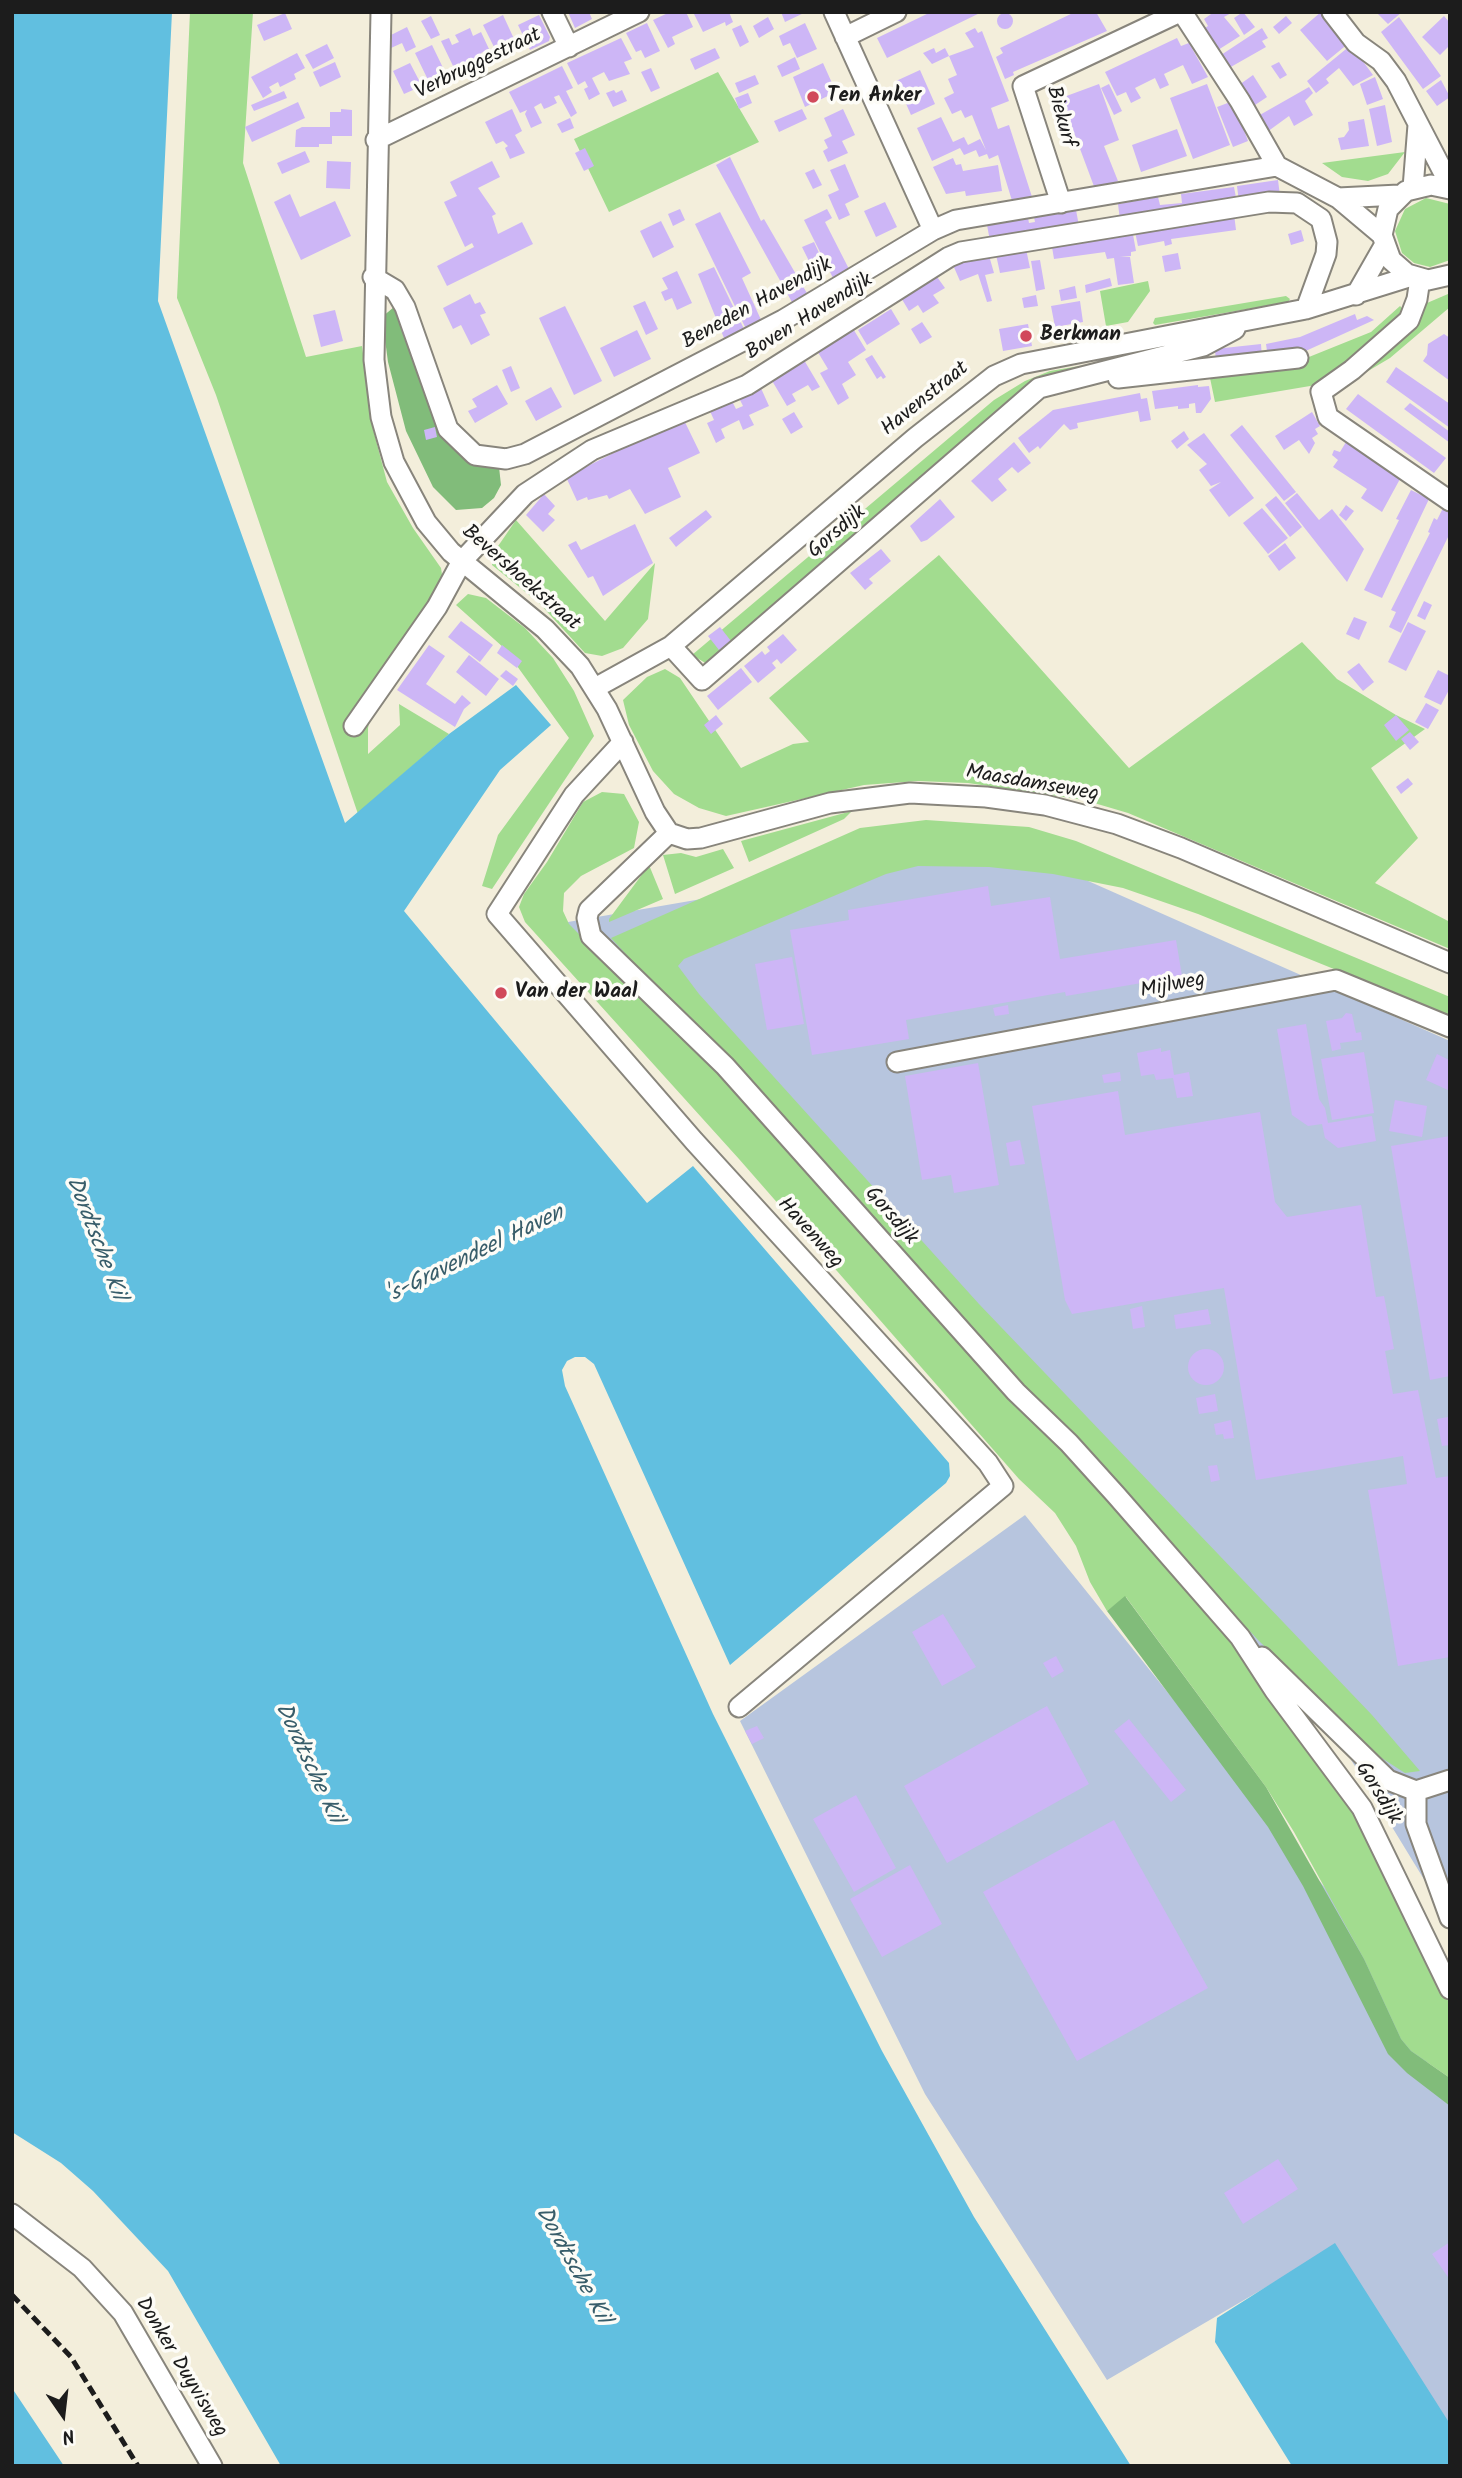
<!DOCTYPE html>
<html>
<head>
<meta charset="utf-8">
<style>
  body { margin:0 }
  #map { position:relative; width:1462px; height:2478px; overflow:hidden; background:#f3eedb; font-family:Kalam,sans-serif }
  canvas { display:block }
  .frame { position:absolute; inset:0; border:14px solid #1c1c1c; pointer-events:none }
  .north { position:absolute; left:28px; top:2380px; width:70px; height:70px; -webkit-text-stroke:5px #fdfcf7; paint-order:stroke; rotate:166deg; font-size:19px; font-weight:700; line-height:28px; text-align:center; color:#1c1c1c }
  .north::after { content:''; display:block; margin:auto; width:24px; height:32px; background:#1c1c1c; clip-path:polygon(50% 0,100% 100%,50% 72%,0 100%) }
</style>
</head>
<body>
<div id="map">
<canvas width="1462" height="2478"></canvas>
<div class="frame"></div>
<div class="north">N</div>
</div>
<script>
const g = document.querySelector('canvas').getContext('2d');
g.lineJoin = 'round';
function fillPath(path, color) { g.fillStyle = color; g.fill(path, 'evenodd'); }
const shape = rows => new Path2D(rows.map(r => 'M' + r).join(''));
function strokePath(path, color, width, dash) { g.strokeStyle = color; g.lineWidth = width; g.lineCap = dash ? 'butt' : 'round'; g.setLineDash(dash || []); g.stroke(path); }
function write(font, color, halo, rows, align = 'center') {
  g.font = font + ' Kalam,sans-serif'; g.lineWidth = 7; g.setLineDash([]); g.textBaseline = 'middle'; g.strokeStyle = halo; g.fillStyle = color; for (const [text, x, y, turn = 0] of rows) {
    g.save(); g.translate(x, y); g.rotate((+turn || 0) * Math.PI / 180); g.textAlign = isNaN(turn) ? turn : align; if (halo) g.strokeText(text, 0, 0); g.fillText(text, 0, 0); g.restore();
  }
}
fillPath(shape([
  [1009,846,1450,1041,1450,1922,1342,1745,539,927],
  [1025,1515,1326,1889,1450,2101,1450,2449,1328,2251,1107,2380,925,2094,740,1721]
]), '#b7c5de');
fillPath(shape([
  [190,12,253,12,243,163,306,357,362,346,373,429,387,482,413,528,441,568,443,581,380,674,368,728,368,754,400,725,399,704,449,734,358,814,216,395,177,298],
  [718,72,759,142,609,212,574,139],
  [1405,152,1388,174,1368,181,1342,177,1322,163],
  [1426,198,1450,204,1450,260,1430,267,1414,263,1402,253,1395,231,1405,209],
  [1148,281,1150,291,1128,322,1106,326,1100,291],
  [1448,294,1450,307,1390,358,1358,377,1419,316,1427,303],
  [1286,296,1290,299,1288,302,1155,325,1153,323,1155,318],
  [1400,306,1404,310,1382,337,1316,385,1215,402,1210,378,1256,365,1299,361,1371,332],
  [1115,360,1053,386,707,664,692,655,994,400,1025,381,1050,371],
  [516,520,605,621,655,563,648,619,623,648,602,656,585,653,539,603,492,565,494,552],
  [939,555,1129,768,1302,642,1337,679,1396,715,1425,729,1371,768,1418,838,1375,883,1450,922,1450,949,1128,813,1084,800,968,783,918,781,864,785,726,816,699,808,674,794,653,771,629,725,623,700,647,677,665,669,680,678,741,768,793,744,809,742,769,698],
  [468,594,486,598,525,628,553,658,574,691,594,736,492,889,482,886,498,835,569,738,504,648,456,605],
  [602,792,624,794,639,822,634,848,581,876,564,893,563,911,569,924,769,1126,1224,1621,1361,1822,1450,2005,1450,2078,1411,2051,1401,2039,1364,1959,1294,1832,1266,1787,1126,1597,1107,1611,1090,1582,1076,1546,1055,1513,1019,1479,739,1159,525,922,519,907,524,894,547,862,583,802],
  [852,811,844,819,749,862,741,841],
  [926,820,1029,827,1076,841,1450,997,1450,1016,1198,914,1123,888,1053,874,989,867,918,866,886,874,684,959,678,966,699,994,979,1304,1372,1715,1420,1771,1405,1773,1380,1757,1259,1641,611,938,860,828],
  [723,849,734,868,675,894,663,855,681,853,696,857],
  [649,865,663,899,609,922,609,919]
]), '#a2dc8f');
fillPath(shape([
  [394,307,405,320,427,377,479,464,499,467,501,485,494,498,482,508,456,510,433,487,406,431,388,362,382,317],
  [1125,1596,1266,1787,1364,1959,1401,2039,1411,2051,1450,2078,1450,2106,1407,2073,1388,2054,1303,1886,1268,1827,1107,1611]
]), '#81bc7a');
fillPath(shape([
  [12,12,172,12,158,301,345,823,449,734,516,685,551,725,500,770,404,911,647,1203,693,1166,949,1463,950,1476,946,1483,730,1665,594,1364,585,1357,575,1357,567,1361,562,1370,565,1386,713,1714,882,2051,974,2217,1131,2466,281,2466,168,2271,93,2191,61,2163,12,2132],
  [1335,2243,1450,2424,1450,2466,1292,2466,1215,2342,1217,2318],
  [12,2388,64,2466,12,2466]
]), '#61bfe0');
fillPath(shape([
  [568,12,589,12,592,19,575,28],
  [670,12,686,12,693,27,672,37,675,44,668,48,653,20],
  [693,12,729,12,733,22,726,26,725,22,703,32],
  [781,12,806,12,785,22],
  [931,12,982,12,887,58,877,38],
  [1075,12,1096,12,1107,31,1013,72,1014,75,1005,79,996,57,1003,53,1000,48],
  [1214,12,1233,12,1224,17,1240,36,1218,50,1205,28,1208,26,1204,19],
  [1243,12,1255,27,1244,35,1234,18],
  [1321,12,1349,43,1327,61,1300,30],
  [1376,12,1402,12,1388,24],
  [285,13,292,29,264,41,257,25],
  '997 21a8 8 0 1 1 16 0a8 8 0 1 1-16 0Z',
  [503,15,515,41,496,51,483,25],
  [539,15,550,37,549,41,530,50,518,25],
  [431,16,440,35,431,39,421,21],
  [1286,16,1292,23,1279,34,1273,27],
  [1444,16,1450,23,1450,45,1440,55,1422,37],
  [768,17,774,29,759,38,753,26],
  [1399,17,1441,76,1423,89,1381,32],
  [647,23,660,51,645,58,641,50,636,52,626,33],
  [805,23,817,49,797,58,790,43,783,46,779,36],
  [741,25,749,42,740,47,732,29],
  [407,27,416,47,406,52,402,43,391,48,391,35],
  [470,28,473,36,481,32,489,49,481,53,483,57,455,70,441,41,449,38,452,45,459,42,455,35],
  [975,28,978,33,982,31,1009,101,991,108,998,129,1009,125,1033,200,1013,204,998,155,989,159,987,154,979,157,976,150,964,155,960,148,932,161,917,128,941,117,953,142,964,137,968,145,980,139,986,150,972,115,965,118,961,110,952,114,944,98,954,93,948,79,957,75,949,56,974,47,965,33],
  [1262,28,1268,38,1262,41,1266,47,1229,68,1221,55],
  [621,38,632,59,624,62,630,74,609,81,604,72,592,78,600,94,589,100,584,89,588,87,585,81,578,85,567,63],
  [1177,38,1181,46,1189,43,1208,77,1192,84,1183,65,1164,74,1169,85,1160,89,1155,78,1135,88,1141,98,1131,103,1126,92,1117,96,1105,72],
  [327,44,334,58,313,69,305,55],
  [432,45,446,74,429,82,415,53],
  [1351,45,1373,75,1353,86,1339,68,1326,79,1329,83,1316,93,1307,81],
  [715,48,720,58,695,70,690,59],
  [934,48,936,53,945,48,949,56,932,64,923,53],
  [297,53,305,68,294,74,296,79,280,87,278,82,269,87,272,92,263,98,251,77],
  [795,57,800,69,782,77,777,66],
  [335,62,341,77,320,87,313,72],
  [1279,62,1287,75,1280,79,1271,66],
  [410,63,422,86,404,94,393,71],
  [823,63,836,92,805,107,793,77],
  [562,66,573,88,566,91,577,113,571,117,559,95,554,97,557,103,549,107,544,109,541,103,534,107,542,123,531,128,525,114,527,110,520,113,509,92],
  [651,68,660,88,651,92,641,72],
  [920,70,935,104,911,115,896,81],
  [755,75,759,84,739,93,735,83],
  [1253,75,1267,97,1252,107,1239,85],
  [1375,77,1383,99,1367,105,1360,84],
  [1441,80,1450,97,1437,106,1426,91],
  [1099,84,1119,140,1104,146,1118,181,1095,189,1061,98],
  [1109,84,1122,111,1114,115,1101,88],
  [1207,84,1230,145,1193,159,1170,98],
  [1309,87,1313,93,1305,101,1313,115,1294,126,1289,116,1267,132,1258,116],
  [614,90,616,93,622,90,627,101,613,107,606,93],
  [284,91,287,98,254,111,251,105],
  [748,93,752,103,739,109,735,98],
  [1233,101,1248,141,1233,147,1217,107],
  [298,102,305,118,252,142,245,127],
  [1385,105,1392,142,1377,146,1369,109],
  [341,109,352,110,352,136,332,136,332,144,319,144,319,147,295,147,296,130,302,127,330,127,330,112,341,112],
  [512,109,522,131,515,135,525,153,510,159,505,148,508,146,503,141,496,144,485,122],
  [802,109,807,119,779,132,774,121],
  [843,109,855,135,842,141,848,153,828,162,823,151,828,148,824,140,832,136,824,118],
  [570,118,574,128,562,133,557,124],
  [1364,119,1369,146,1341,150,1338,138,1344,137,1349,130,1348,122],
  [1177,129,1187,156,1141,172,1132,145],
  [585,148,594,166,584,171,575,153],
  [305,151,310,162,282,174,277,163],
  [730,157,761,221,764,219,808,295,793,304,716,165],
  [953,158,956,165,961,164,963,171,998,165,1002,191,966,196,965,191,946,194,933,167],
  [327,161,351,162,350,189,326,188],
  [492,161,500,177,478,188,496,214,492,216,498,234,522,222,533,244,447,286,437,266,474,247,472,243,465,247,444,202,457,196,450,182],
  [845,164,859,197,845,204,850,215,839,220,828,195,839,190,830,170],
  [814,169,822,185,813,189,805,173],
  [1278,180,1280,196,1239,202,1237,186],
  [1234,187,1237,203,1120,220,1118,204,1158,197,1160,205,1182,203,1181,194],
  [290,194,300,217,335,201,351,236,301,260,274,202],
  [885,202,897,227,876,237,864,211],
  [680,209,685,220,673,226,668,214],
  [827,209,832,218,825,222,850,271,834,280,804,220],
  [1076,210,1079,226,990,241,987,225,1028,218,1029,223,1035,222,1034,217],
  [720,212,751,273,742,278,762,322,747,331,695,224],
  [1234,214,1236,230,1171,239,1172,244,1165,246,1164,241,1138,246,1134,227],
  [661,221,674,247,653,258,640,231],
  [1132,229,1136,251,1131,252,1131,256,1120,257,1130,257,1134,283,1118,285,1114,258,1107,259,1105,252,1054,259,1051,241],
  [1301,230,1304,241,1291,245,1288,234],
  [814,242,820,255,809,261,802,247],
  [1025,244,1030,268,1000,273,995,250],
  [988,252,994,273,985,275,992,301,987,302,978,274,960,281,953,265],
  [1178,253,1181,269,1165,272,1162,256],
  [1040,260,1045,289,1036,291,1031,261],
  [714,267,745,331,726,343,698,274],
  [677,271,692,303,677,310,672,298,665,301,661,292,668,289,662,278],
  [935,274,945,288,933,295,939,303,923,313,918,305,909,311,900,296],
  [1110,278,1112,286,1086,293,1085,285],
  [1075,286,1077,298,1061,301,1059,290],
  [470,294,475,304,480,302,486,313,480,315,490,335,471,345,461,325,453,329,443,308],
  [1036,295,1038,306,1024,308,1022,298],
  [645,301,658,329,646,335,633,306],
  [1080,301,1083,322,1055,327,1051,306],
  [565,306,602,381,574,395,539,318],
  [891,309,900,324,867,345,858,330],
  [335,310,343,341,321,347,313,315],
  [1355,314,1357,320,1367,316,1374,320,1299,354,1268,358,1266,344,1300,337],
  [922,322,932,337,920,344,911,329],
  [1028,324,1032,346,1003,351,999,329],
  [852,327,866,350,848,362,856,375,842,384,849,398,838,405,820,373,828,369,816,349],
  [637,330,651,359,614,377,600,348],
  [1444,334,1450,338,1450,381,1423,361,1427,355,1428,344],
  [1261,344,1262,358,1216,363,1215,349],
  [872,355,886,377,883,379,881,376,877,379,865,359],
  [804,360,820,387,812,391,808,385,792,394,796,401,787,406,771,379],
  [511,366,520,388,511,392,502,370],
  [1396,367,1450,404,1450,428,1386,382],
  [497,385,508,404,475,423,468,411,477,407,472,399],
  [1198,385,1198,387,1209,386,1211,399,1201,413,1196,413,1195,403,1189,404,1189,408,1178,409,1178,406,1155,409,1152,391],
  [760,386,769,406,749,415,754,425,743,430,739,420,721,429,725,438,716,443,707,423,714,420,709,409,731,399,736,409,743,406,738,396],
  [551,387,562,407,536,421,525,401],
  [1140,393,1141,399,1147,398,1151,420,1140,422,1138,411,1077,423,1078,428,1070,430,1064,424,1040,449,1038,446,1029,453,1018,438,1053,410],
  [1358,394,1446,458,1434,473,1346,409],
  [1410,403,1450,432,1450,443,1404,409],
  [794,412,803,427,791,434,782,419],
  [1312,412,1320,426,1315,429,1318,434,1312,438,1315,443,1309,454,1299,440,1284,450,1275,436],
  [683,418,700,453,668,468,681,497,645,514,630,489,609,499,607,495,588,500,587,497,577,501,566,477],
  [1242,425,1296,492,1284,501,1230,435],
  [435,427,437,437,426,440,424,430],
  [1184,431,1189,439,1177,449,1171,441],
  [1204,433,1254,498,1229,517,1209,490,1221,482,1211,486,1199,470,1207,464,1187,445],
  [1014,442,1031,463,1018,473,1012,467,998,479,1007,490,992,502,971,481],
  [1346,442,1400,479,1382,512,1361,498,1367,489,1333,467,1338,460,1332,455,1334,450,1340,452],
  [1411,490,1429,499,1382,598,1364,590,1399,520,1396,519],
  [1297,493,1319,520,1332,509,1364,549,1347,582,1285,503],
  [544,494,555,506,548,514,555,520,543,532,526,515],
  [1276,496,1302,527,1290,537,1265,505],
  [940,499,955,517,927,540,921,542,910,526],
  [1346,505,1354,511,1346,521,1339,515],
  [1262,508,1288,538,1268,554,1243,523],
  [1443,508,1450,512,1450,533,1401,633,1389,627,1396,612,1391,610,1430,533,1428,532,1434,518,1437,520],
  [706,510,712,517,676,547,669,538],
  [635,524,653,563,603,596,593,576,588,578,568,545,576,541,581,550],
  [1285,543,1296,558,1279,571,1268,556],
  [881,549,891,561,869,579,873,583,865,590,850,573],
  [1424,601,1432,605,1425,620,1417,616],
  [1354,617,1367,622,1359,640,1346,634],
  [461,621,493,645,480,662,448,637],
  [1408,622,1426,631,1406,671,1388,662],
  [720,627,731,641,719,650,708,636],
  [783,634,797,650,781,664,777,659,772,663,776,668,758,683,744,666,762,651,765,655,770,651,767,647],
  [429,645,445,656,426,684,455,704,462,695,471,703,464,709,455,727,397,690],
  [502,645,522,661,517,668,497,653],
  [469,655,499,679,486,696,456,672],
  [1359,663,1374,682,1363,691,1347,672],
  [741,668,752,682,718,710,707,696],
  [506,670,518,679,513,686,500,676],
  [1438,670,1450,676,1450,688,1441,705,1424,697],
  [1426,703,1439,710,1428,729,1415,722],
  [716,715,723,724,711,734,704,725],
  [1396,715,1409,730,1396,741,1384,725],
  [1410,732,1419,742,1410,750,1401,739],
  [1408,778,1413,784,1401,794,1396,787],
  [988,886,991,906,1050,897,1060,959,1176,940,1182,976,1066,996,1065,992,906,1020,909,1039,812,1055,790,930,849,920,848,910],
  [792,957,804,1024,767,1030,755,964],
  [1008,1005,1009,1014,995,1016,993,1008],
  [1346,1013,1352,1014,1356,1033,1361,1032,1362,1040,1340,1043,1341,1049,1332,1051,1326,1021,1342,1018],
  [1306,1024,1319,1099,1325,1108,1328,1123,1372,1116,1376,1141,1338,1148,1325,1138,1322,1124,1308,1126,1292,1115,1277,1029],
  [1161,1048,1161,1052,1170,1050,1174,1075,1189,1072,1193,1096,1177,1098,1173,1078,1156,1080,1154,1074,1141,1076,1137,1053],
  [1364,1052,1374,1113,1332,1120,1321,1059],
  [1437,1054,1449,1060,1450,1091,1426,1080],
  [978,1063,999,1185,954,1193,951,1175,922,1180,905,1076],
  [1120,1072,1121,1081,1104,1083,1102,1075],
  [1118,1091,1125,1135,1260,1112,1275,1202,1287,1217,1361,1205,1376,1297,1384,1296,1394,1349,1385,1351,1393,1394,1418,1390,1436,1478,1450,1476,1450,1657,1398,1666,1368,1490,1407,1484,1403,1456,1256,1480,1224,1288,1072,1314,1065,1300,1032,1106],
  [1395,1100,1427,1106,1422,1137,1389,1131],
  [1450,1136,1450,1376,1430,1380,1391,1146],
  [1020,1140,1025,1164,1010,1166,1006,1143],
  [1142,1306,1145,1327,1133,1329,1130,1309],
  [1208,1309,1211,1324,1176,1329,1174,1315],
  '1188 1367a18 18 0 1 1 36 0a18 18 0 1 1-36 0Z',
  [1215,1394,1218,1411,1199,1414,1196,1398],
  [1448,1417,1450,1445,1442,1446,1437,1419],
  [1231,1420,1234,1438,1224,1439,1223,1434,1216,1435,1214,1424],
  [1217,1465,1220,1480,1211,1482,1208,1466],
  [943,1614,976,1667,942,1686,912,1632],
  [1056,1656,1064,1671,1052,1678,1043,1663],
  [1047,1706,1089,1784,947,1863,904,1786],
  [1129,1719,1186,1790,1171,1802,1114,1731],
  [757,1726,764,1738,752,1744,745,1731],
  [856,1795,896,1868,854,1892,813,1819],
  [1114,1820,1208,1988,1077,2061,983,1892],
  [910,1865,942,1924,882,1957,850,1899],
  [1278,2159,1298,2189,1243,2224,1224,2193],
  [1450,2242,1450,2280,1432,2254]
]), '#cdb6f6');
const minor = shape([
  [381,12,374,360,381,417,394,462,426,522,451,552,545,629,580,666,607,709,655,812,669,833,687,839,701,838,830,803,910,793,986,797,1045,805,1117,824,1181,848,1450,963],
  [552,12,569,47],
  [834,12,933,230],
  [1182,12,1240,101,1277,166],
  [1332,12,1356,43,1381,61,1396,81,1450,185],
  [845,37,896,12],
  [376,140,639,12],
  [1277,166,1338,198,1382,235],
  [1413,188,1418,125],
  [1450,189,1431,185,1406,191,1388,209,1382,235,1391,260,1407,274,1428,280,1450,275],
  [1338,198,1399,195],
  [1061,203,1023,86,1180,12],
  [373,277,395,290,405,307,448,429,475,455,506,459,525,454,783,320,933,230,956,220,1277,166],
  [1420,279,1417,299,1409,320,1352,370,1321,392,1328,417,1450,501],
  [1356,295,1384,246],
  [1118,378,1298,358],
  [671,646,702,680,1039,388,1203,346,1235,329],
  [595,688,671,646,915,438,994,376,1021,364,1306,309,1412,276],
  [354,726,437,607,462,561,525,494,592,450,747,385,949,257,961,252,1269,202,1297,203,1321,219,1327,242,1326,254,1306,309],
  [623,742,574,795,497,914,694,1141,988,1463,1003,1486,739,1707],
  [669,833,589,910,587,918,591,936,725,1066,1016,1392,1069,1443,1116,1495,1240,1637,1275,1691,1362,1808,1450,1989],
  [897,1062,1336,980,1450,1027],
  [1262,1657,1388,1780,1416,1791,1416,1824,1450,1918],
  [1416,1791,1450,1780],
  [12,2214,82,2268,123,2313,212,2466]
]);
strokePath(minor, '#88857c', 23);
strokePath(minor, '#fff', 19);
strokePath(shape([
  [12,2295,71,2357,138,2466]
]), '#1c1c1c', 5, [10, 5]);
for (const [x, y, r, color] of [
  [813,97,7,"#d1495b"],
  [1026,336,7,"#d1495b"],
  [501,993,7,"#d1495b"]
]) { const dot = new Path2D(); dot.arc(x, y, r, 0, 2 * Math.PI); g.fillStyle = color; g.fill(dot); strokePath(dot, '#fdfcf7', 2.5); }
write('21px', '#1c1c1c', '#fdfcf7', [
  ["Verbruggestraat",479,65,-26],
  ["Biekurf",1059,117,75],
  ["Beneden Havendijk",758,305,-29],
  ["Boven Havendijk",810,318,-32],
  ["Havenstraat",926,400,-39],
  ["Gorsdijk",838,533,-41],
  ["Bevershoekstraat",520,579,41],
  ["Maasdamseweg",1032,785,10],
  ["Mijlweg",1173,987,-11],
  ["Gorsdijk",890,1217,49],
  ["Havenweg",809,1234,48],
  ["Gorsdijk",1377,1794,58],
  ["Donker Duyvisweg",180,2368,59]
]);
write('bold 21px', '#1c1c1c', '#fdfcf7', [
  ["Ten Anker",827,97],
  ["Berkman",1040,336],
  ["Van der Waal",515,993]
], 'left');
write('italic 23px', '#385d6a', '#fdfcf7', [
  ["Dordtsche Kil",94,1239,69],
  ["'s-Gravendeel Haven",476,1256,-26],
  ["Dordtsche Kil",307,1764,65],
  ["Dordtsche Kil",571,2266,61]
]);
</script>
</body>
</html>
